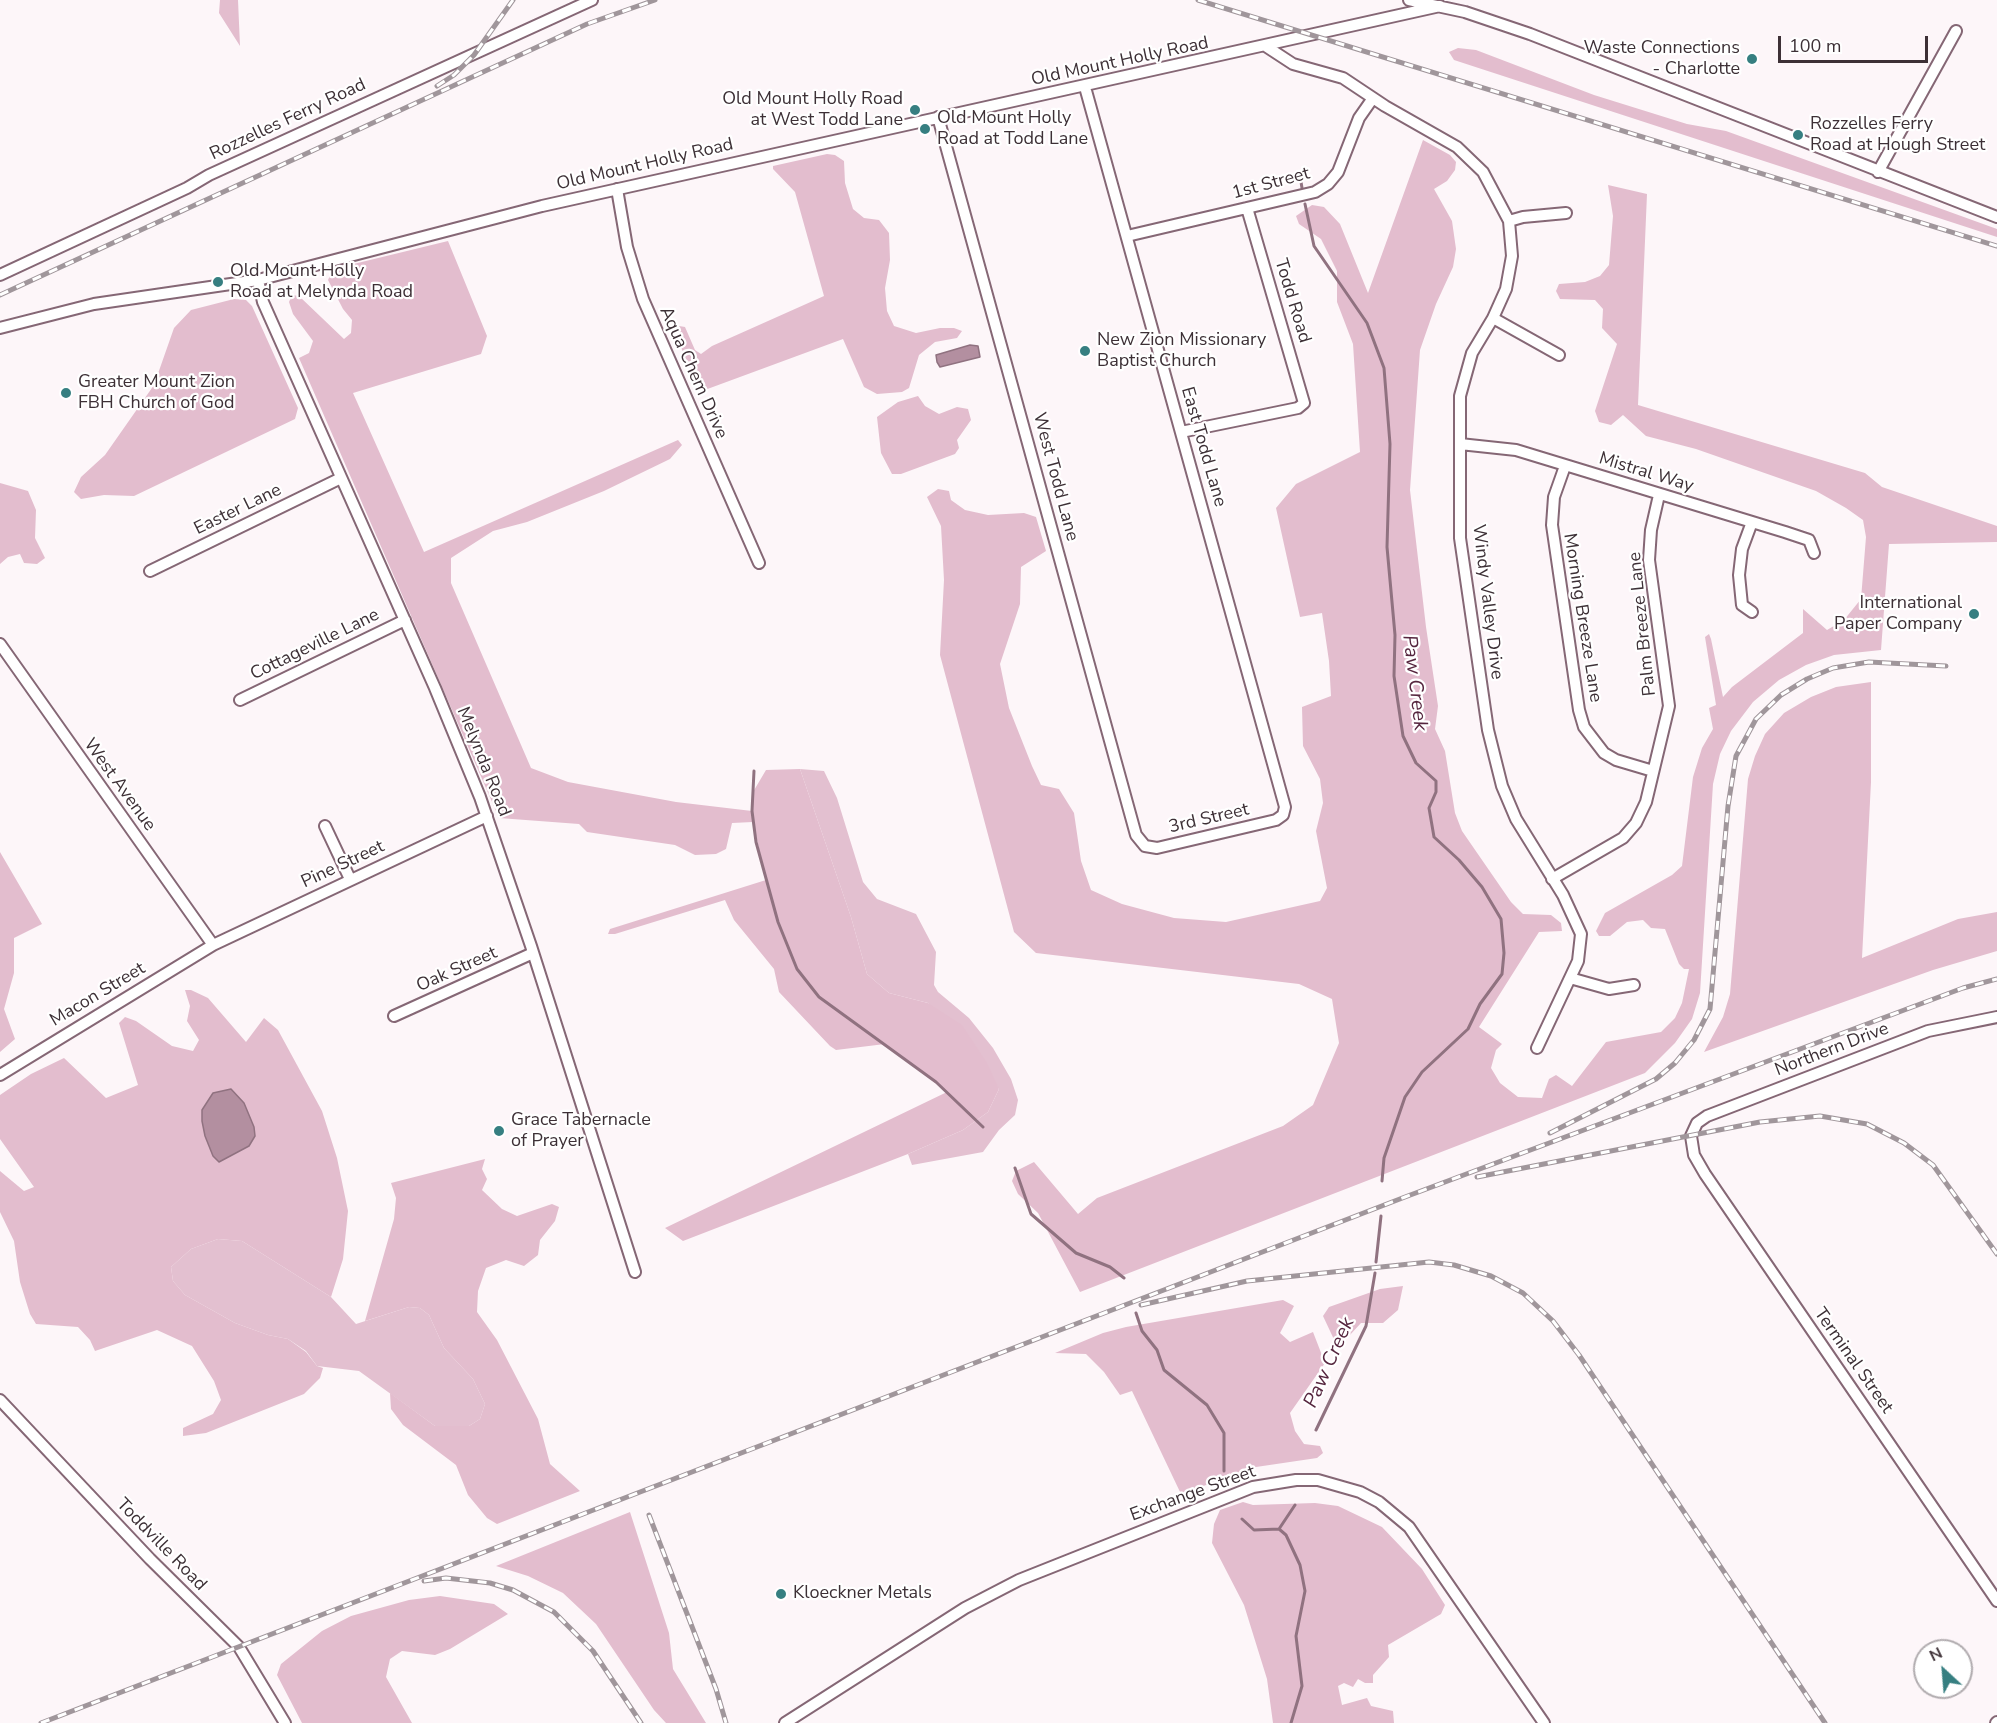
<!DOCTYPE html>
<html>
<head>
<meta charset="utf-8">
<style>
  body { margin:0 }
  #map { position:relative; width:1997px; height:1723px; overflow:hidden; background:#fdf6f9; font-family:"Nunito Sans",sans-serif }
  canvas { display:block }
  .north { position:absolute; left:1913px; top:1639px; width:60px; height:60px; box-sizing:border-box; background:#fff; border:2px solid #b1acaf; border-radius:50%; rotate:334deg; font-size:16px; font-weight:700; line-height:24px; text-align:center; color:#3d3036 }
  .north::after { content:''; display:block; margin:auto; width:21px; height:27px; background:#367f81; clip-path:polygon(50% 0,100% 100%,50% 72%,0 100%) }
  .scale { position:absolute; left:1778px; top:36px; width:150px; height:27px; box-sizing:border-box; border:3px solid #3d3036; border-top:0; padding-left:8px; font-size:18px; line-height:21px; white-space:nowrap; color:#3d3036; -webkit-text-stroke:4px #fff; paint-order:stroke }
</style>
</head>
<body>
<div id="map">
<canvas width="1997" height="1723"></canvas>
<div class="north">N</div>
<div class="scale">100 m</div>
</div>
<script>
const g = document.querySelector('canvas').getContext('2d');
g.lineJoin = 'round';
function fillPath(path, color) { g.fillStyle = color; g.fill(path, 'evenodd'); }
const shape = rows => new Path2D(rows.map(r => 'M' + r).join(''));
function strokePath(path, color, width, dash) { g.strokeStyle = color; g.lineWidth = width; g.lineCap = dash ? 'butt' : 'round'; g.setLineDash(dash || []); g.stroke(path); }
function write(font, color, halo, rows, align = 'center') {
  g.font = font + ' "Nunito Sans",sans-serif'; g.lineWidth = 4.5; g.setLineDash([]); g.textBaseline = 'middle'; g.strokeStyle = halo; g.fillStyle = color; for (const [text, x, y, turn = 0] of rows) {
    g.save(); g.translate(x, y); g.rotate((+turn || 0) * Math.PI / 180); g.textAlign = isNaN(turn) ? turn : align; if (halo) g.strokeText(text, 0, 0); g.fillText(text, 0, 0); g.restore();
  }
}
fillPath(shape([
  [800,769,824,771,837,798,863,882,877,899,916,914,936,952,934,985,938,992,969,1018,993,1048,1011,1079,1018,1100,1015,1115,999,1130,983,1152,912,1165,908,1154,963,1130,988,1112,999,1089,928,1003,889,993,867,974,851,917],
  [218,1239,242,1241,331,1297,356,1324,409,1307,420,1308,429,1315,444,1348,473,1379,485,1404,480,1419,469,1426,435,1426,359,1371,317,1366,306,1351,288,1339,268,1335,235,1323,185,1295,173,1281,171,1267,191,1249]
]), '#e3c0d0');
fillPath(shape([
  [220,0,238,0,240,46,219,13],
  [1458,48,1476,50,1594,95,1687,124,1726,131,1997,229,1997,237,1454,60,1449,52],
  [1423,140,1450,155,1456,162,1455,170,1447,181,1434,189,1452,221,1456,249,1453,267,1436,304,1420,350,1410,490,1426,627,1438,706,1435,729,1445,751,1455,813,1462,831,1511,902,1523,914,1551,915,1561,923,1562,931,1539,932,1479,1027,1502,1044,1496,1050,1491,1068,1500,1083,1518,1097,1542,1098,1549,1079,1556,1075,1572,1086,1606,1042,1661,1032,1675,1018,1682,1003,1689,969,1684,969,1679,964,1665,929,1651,928,1643,920,1627,922,1610,936,1599,936,1596,931,1605,913,1672,875,1682,866,1693,777,1702,748,1713,729,1709,708,1716,705,1705,637,1709,634,1711,639,1723,697,1732,687,1803,633,1803,609,1827,630,1844,620,1861,599,1866,537,1863,520,1846,508,1816,491,1696,449,1646,436,1623,415,1611,425,1599,422,1595,411,1617,344,1602,328,1603,309,1595,300,1560,299,1556,291,1559,284,1585,282,1600,276,1609,265,1613,216,1608,185,1647,194,1638,405,1865,473,1882,487,1997,526,1997,542,1889,544,1881,650,1834,655,1806,665,1779,680,1753,702,1731,731,1720,754,1713,784,1700,993,1692,1019,1675,1043,1645,1073,1080,1292,1038,1213,1018,1194,1012,1181,1016,1171,1034,1162,1078,1214,1097,1198,1283,1126,1313,1105,1339,1043,1332,999,1299,984,1036,953,1014,932,940,655,944,580,941,526,927,497,938,489,949,491,951,500,965,510,988,515,1024,513,1036,517,1046,551,1021,567,1020,604,1000,664,1009,708,1032,766,1041,785,1059,789,1074,813,1081,861,1091,890,1122,904,1174,918,1226,922,1320,901,1327,888,1316,831,1323,803,1320,779,1303,746,1302,707,1331,696,1329,661,1322,613,1300,617,1276,508,1296,484,1360,452,1353,344,1337,302,1337,271,1321,239,1299,224,1296,216,1312,205,1324,207,1340,224,1368,293],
  [827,154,835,155,844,161,845,183,853,209,864,218,879,220,889,233,890,260,885,288,887,311,894,326,916,333,940,328,954,328,962,331,957,338,935,342,919,355,909,388,902,392,877,394,864,387,843,339,702,391,695,382,674,330,679,326,685,327,695,350,701,354,712,346,824,296,795,192,773,169,773,166],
  [448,241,487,336,481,354,353,393,424,552,678,440,682,445,670,459,604,491,527,522,493,531,451,558,451,583,531,768,568,782,676,802,752,811,753,792,766,770,800,769,851,917,867,974,889,993,928,1003,962,1025,987,1063,999,1089,988,1112,963,1130,908,1154,683,1241,665,1228,947,1092,885,1044,836,1050,830,1046,779,992,774,969,734,920,725,900,615,934,608,934,610,929,766,880,753,822,732,823,726,849,716,854,695,855,675,845,587,832,579,824,499,818,299,358,309,353,313,341,293,314,289,302,292,295,299,296,344,339,351,333,352,320,343,309,328,280,333,269],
  [234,299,246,300,252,306,298,408,295,419,134,496,104,495,81,499,74,492,81,477,105,455,154,385,174,328,191,310],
  [918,396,925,406,939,414,957,407,968,409,971,420,957,440,959,448,955,454,901,474,892,474,881,453,877,417,898,402],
  [0,483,28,491,36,510,35,538,45,558,37,564,24,563,20,554,8,557,0,564],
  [1871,682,1871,782,1862,958,1958,919,1997,912,1997,951,1933,970,1704,1052,1723,1017,1730,994,1748,779,1755,756,1765,734,1784,713,1811,697,1836,687],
  [0,852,42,924,14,938,14,973,4,1009,15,1039,0,1052],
  [185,990,191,990,208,998,246,1042,264,1018,278,1030,322,1111,337,1158,348,1211,343,1259,331,1297,242,1241,218,1239,191,1249,171,1267,173,1281,185,1295,235,1323,268,1335,288,1339,306,1352,317,1366,323,1368,320,1378,304,1394,206,1433,183,1436,183,1428,213,1414,221,1400,214,1381,192,1346,157,1330,95,1351,90,1340,78,1327,36,1324,30,1314,20,1282,14,1241,0,1212,0,1171,24,1191,34,1187,0,1139,0,1095,31,1074,64,1058,106,1098,138,1085,119,1023,125,1017,136,1021,172,1046,193,1051,199,1040,187,1021,190,1006],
  [244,1103,254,1127,255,1136,249,1146,219,1162,213,1156,202,1121],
  [485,1159,482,1169,487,1179,482,1190,502,1209,517,1216,552,1204,559,1207,555,1221,540,1240,538,1255,524,1266,506,1260,486,1268,478,1291,477,1312,497,1340,538,1419,550,1464,580,1491,497,1524,487,1518,468,1495,456,1465,403,1425,391,1409,390,1393,435,1426,469,1426,480,1419,485,1404,473,1379,444,1348,429,1315,420,1308,409,1307,365,1321,394,1219,396,1198,391,1183],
  [1403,1286,1398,1310,1383,1323,1361,1323,1338,1348,1323,1316,1329,1307,1380,1289],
  [1283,1300,1294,1306,1280,1333,1290,1342,1313,1332,1325,1363,1290,1413,1295,1431,1304,1444,1320,1446,1323,1453,1317,1458,1256,1467,1181,1494,1132,1391,1120,1395,1104,1372,1086,1354,1055,1353,1103,1333,1126,1327],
  [1243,1502,1253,1505,1315,1503,1338,1506,1382,1527,1422,1569,1445,1605,1441,1614,1388,1645,1389,1657,1373,1675,1373,1683,1365,1683,1358,1679,1353,1687,1344,1683,1338,1686,1342,1705,1367,1698,1371,1706,1393,1711,1394,1723,1273,1723,1267,1679,1244,1605,1212,1543,1214,1524,1220,1510],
  [630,1512,669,1633,673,1669,706,1723,666,1723,654,1710,596,1624,563,1593,528,1576,496,1566],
  [440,1596,494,1604,508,1614,450,1649,435,1655,402,1651,390,1659,386,1677,412,1723,302,1723,277,1675,281,1664,322,1631,351,1616,409,1600]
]), '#e3bdce');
const water = shape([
  [970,345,978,346,980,357,940,367,937,362,936,355,970,345],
  [231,1089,244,1103,254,1127,255,1136,249,1146,219,1162,213,1156,205,1136,202,1121,202,1110,213,1093,231,1089]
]);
fillPath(water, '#b38fa0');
strokePath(water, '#907280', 1.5);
strokePath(shape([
  [1300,176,1302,188],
  [1305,204,1314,246,1367,323,1384,368,1390,444,1387,547,1395,635,1394,676,1403,736,1416,763,1436,781,1436,792,1429,808,1434,837,1459,860,1482,887,1501,919,1504,953,1502,974,1480,1004,1468,1029,1422,1072,1405,1097,1384,1158,1382,1181],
  [754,771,752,811,756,842,778,922,797,969,819,997,936,1082,983,1127],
  [1015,1168,1031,1214,1076,1253,1110,1267,1124,1278],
  [1376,1262,1381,1216],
  [1136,1313,1142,1331,1157,1350,1164,1370,1207,1405,1224,1433,1224,1471],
  [1316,1430,1366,1326,1375,1273],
  [1242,1519,1254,1530,1279,1529],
  [1279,1529,1286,1535,1300,1565,1305,1591,1296,1636,1302,1686,1291,1723],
  [1279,1529,1295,1505]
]), '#907280', 3);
const minor = shape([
  [1409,0,1465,12,1530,34,1997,217],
  [1267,47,1293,64,1343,78,1385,106,1457,147,1483,172,1509,221,1512,256,1506,289,1493,318,1472,353,1460,396,1460,538,1488,730,1502,786,1516,819,1563,895,1581,934,1578,961,1537,1048],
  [938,117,1136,835,1145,846,1157,848,1276,820,1283,815,1285,807,1085,87],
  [1878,172,1956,31],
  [617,189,627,247,643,299,759,563],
  [1509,221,1523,217,1566,213],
  [1127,236,1315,192,1328,184,1338,172,1359,118,1373,98],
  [0,275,187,188,209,175,592,0],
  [258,280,263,302,435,688,480,797,531,946,635,1272],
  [1493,318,1559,355],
  [0,328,94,304,258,280,542,206,1440,6],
  [1181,432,1298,408,1304,403,1247,208],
  [1460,444,1516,450,1785,532,1809,540,1814,553],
  [1565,466,1554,497,1552,525,1579,710,1584,727,1604,753,1616,760,1653,771],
  [1752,522,1742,549,1739,575,1742,605,1752,612],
  [150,571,341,478],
  [0,644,213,945],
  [240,700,405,620],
  [325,826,350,879],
  [1552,879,1623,838,1636,823,1646,802,1669,706,1649,560,1651,530,1659,495],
  [1570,978,1609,989,1634,985],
  [394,1016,533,953],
  [1997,1017,1928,1031,1707,1116,1697,1123,1691,1136,1694,1155,1705,1174,1997,1601],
  [0,1075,213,945,487,816],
  [0,1400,150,1559,239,1647,285,1723],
  [785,1723,965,1608,1019,1580,1253,1487,1296,1480,1318,1480,1360,1492,1379,1502,1409,1527,1544,1723],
  [1996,1723,1997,1722]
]);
strokePath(minor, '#856775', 14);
strokePath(minor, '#fff', 10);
const rail = shape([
  [1198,0,1997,246],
  [437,86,454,75,474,55,513,0],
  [0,295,587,24,655,0],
  [1550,1133,1656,1079,1675,1063,1694,1040,1710,1009,1728,806,1736,756,1756,719,1781,695,1807,679,1833,668,1869,662,1946,666],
  [1477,1177,1760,1122,1820,1116,1867,1124,1904,1143,1933,1165,1997,1254],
  [1141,1305,1247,1281,1429,1262,1454,1265,1491,1276,1523,1293,1553,1321,1579,1355,1825,1723],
  [649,1515,716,1689,726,1723],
  [424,1581,446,1578,490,1583,513,1590,554,1612,593,1651,641,1723],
  [41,1723,1405,1197,1963,988,1997,979]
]);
strokePath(rail, '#a0969b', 5);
strokePath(rail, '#fff', 3, [9]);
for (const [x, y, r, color] of [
  [1752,59,6,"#367f81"],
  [915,110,6,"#367f81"],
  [925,129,6,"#367f81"],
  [1798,135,6,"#367f81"],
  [218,282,6,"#367f81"],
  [1085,351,6,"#367f81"],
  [66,393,6,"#367f81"],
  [1974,614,6,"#367f81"],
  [499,1131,6,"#367f81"],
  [781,1594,6,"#367f81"]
]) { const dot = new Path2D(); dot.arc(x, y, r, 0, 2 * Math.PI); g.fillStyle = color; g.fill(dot); strokePath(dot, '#fff', 2); }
write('18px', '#3d3036', '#fff', [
  ["Waste Connections",1740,49,"right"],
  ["- Charlotte",1740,70,"right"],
  ["Old Mount Holly Road",903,100,"right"],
  ["at West Todd Lane",903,121,"right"],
  ["Old Mount Holly",937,119],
  ["Road at Todd Lane",937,140],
  ["Rozzelles Ferry",1810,125],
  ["Road at Hough Street",1810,146],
  ["Old Mount Holly",230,272],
  ["Road at Melynda Road",230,293],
  ["New Zion Missionary",1097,341],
  ["Baptist Church",1097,362],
  ["Greater Mount Zion",78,383],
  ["FBH Church of God",78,404],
  ["International",1962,604,"right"],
  ["Paper Company",1962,625,"right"],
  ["Grace Tabernacle",511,1121],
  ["of Prayer",511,1142],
  ["Kloeckner Metals",793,1594]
], 'left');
write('18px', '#3d3036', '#fff', [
  ["Old Mount Holly Road",1120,62,-12],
  ["Rozzelles Ferry Road",288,120,-25],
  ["Old Mount Holly Road",645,165,-13],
  ["1st Street",1271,184,-15],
  ["Todd Road",1292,301,73],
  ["Aqua Chem Drive",693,373,66],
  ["East Todd Lane",1203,447,74],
  ["Mistral Way",1646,473,17],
  ["West Todd Lane",1055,477,75],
  ["Easter Lane",238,510,-26],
  ["Windy Valley Drive",1487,602,83],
  ["Morning Breeze Lane",1582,618,81],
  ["Palm Breeze Lane",1643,624,-96],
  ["Cottageville Lane",315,645,-26],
  ["Melynda Road",483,762,68],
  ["West Avenue",119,785,54],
  ["3rd Street",1209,819,-13],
  ["Pine Street",343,865,-25],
  ["Oak Street",457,970,-24],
  ["Macon Street",98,995,-31],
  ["Northern Drive",1832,1050,-21],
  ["Terminal Street",1853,1361,55],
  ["Exchange Street",1193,1494,-20],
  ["Toddville Road",161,1545,46]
]);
write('italic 20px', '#56263f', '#fff', [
  ["Paw Creek",1414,683,83],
  ["Paw Creek",1330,1363,-66]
]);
</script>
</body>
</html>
